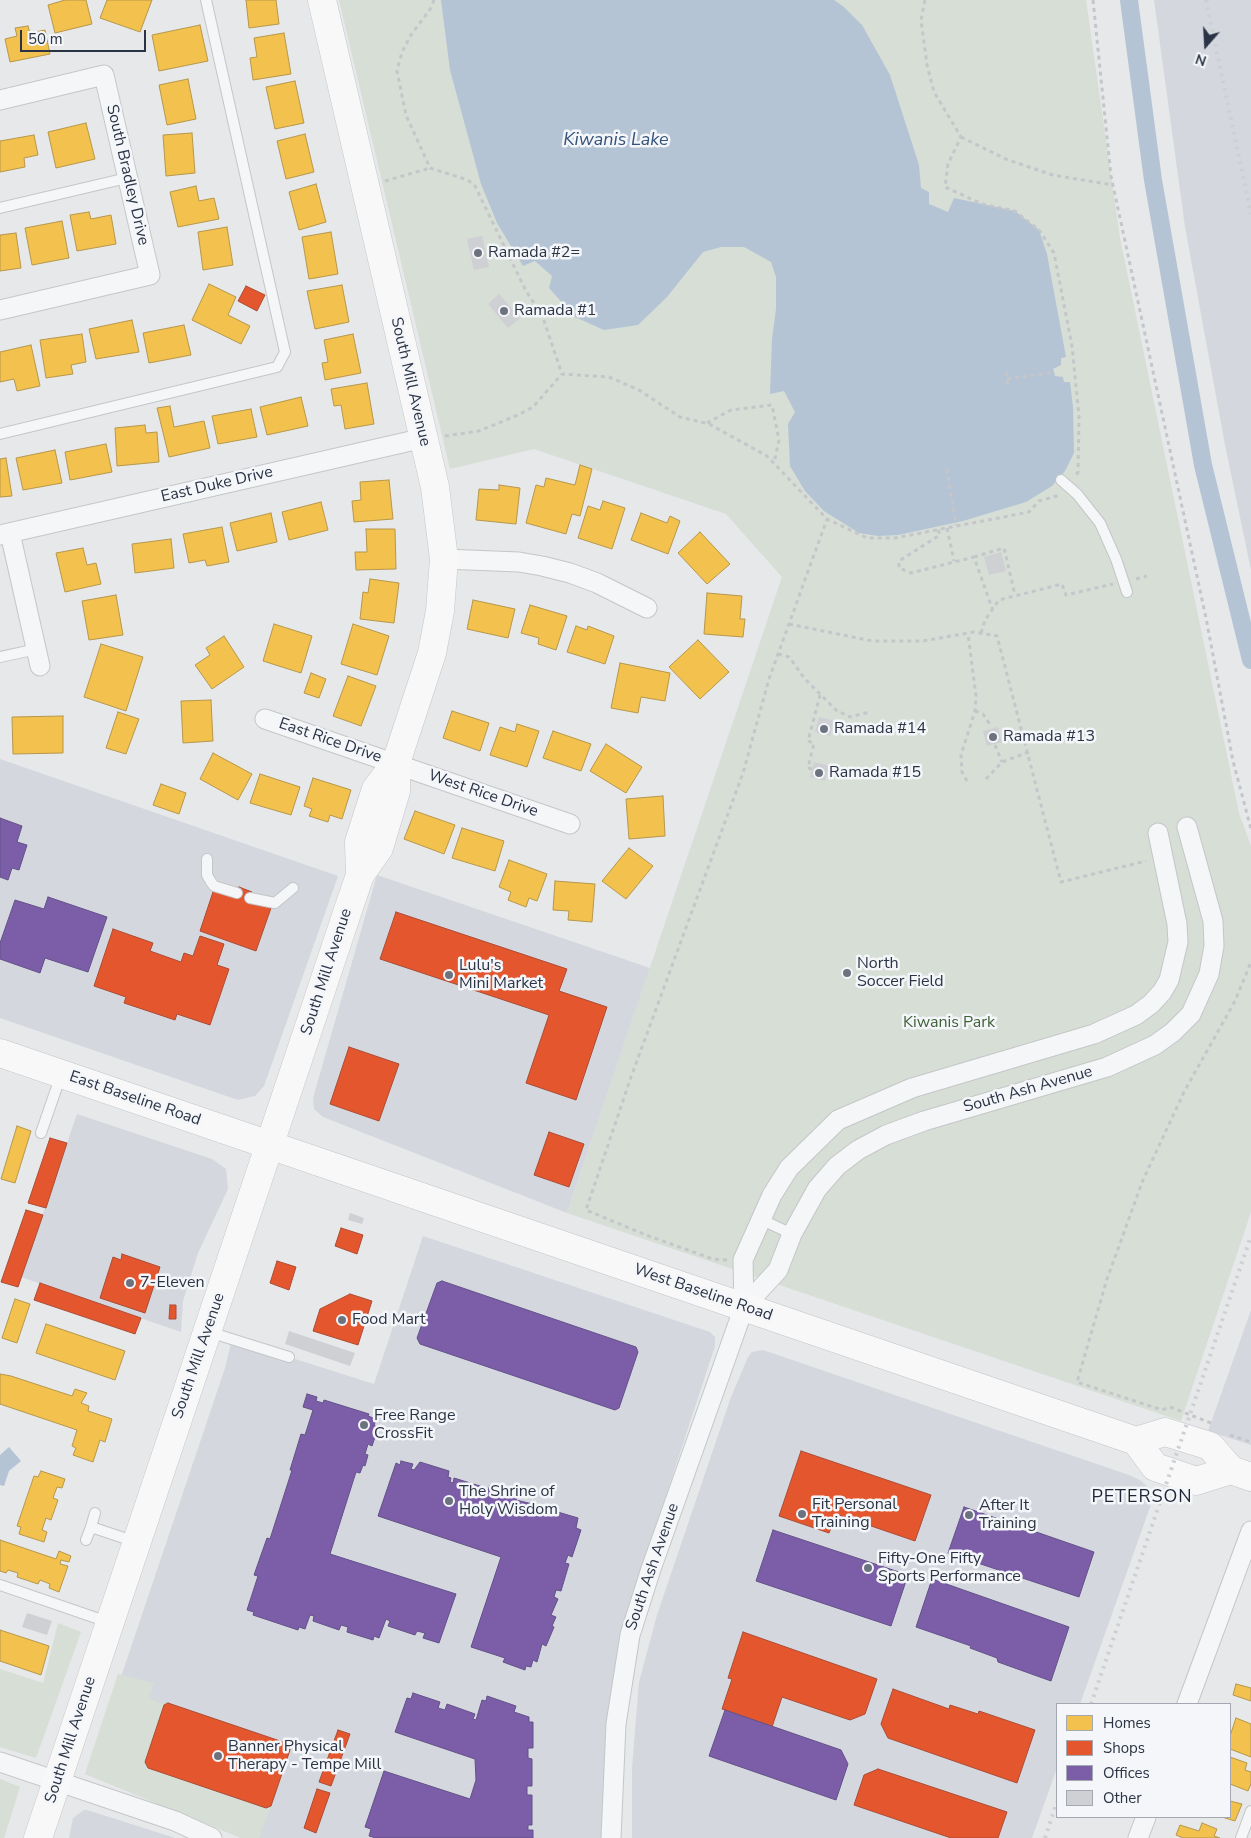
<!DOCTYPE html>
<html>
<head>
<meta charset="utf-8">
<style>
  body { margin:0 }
  #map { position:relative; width:1251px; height:1838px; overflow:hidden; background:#e6e8ea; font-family:"Nunito Sans",sans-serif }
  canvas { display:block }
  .legend { position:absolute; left:1056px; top:1703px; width:175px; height:115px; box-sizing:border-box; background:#f4f6f9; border:1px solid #a4a8b1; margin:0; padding:6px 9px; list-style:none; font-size:15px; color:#2b3445 }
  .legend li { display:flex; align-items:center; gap:10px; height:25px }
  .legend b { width:25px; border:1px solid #a4a8b1 }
  .north { position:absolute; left:1181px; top:20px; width:50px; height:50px; -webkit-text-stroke:4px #f4f6f9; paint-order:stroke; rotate:199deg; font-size:14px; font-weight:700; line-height:20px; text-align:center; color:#2b3445 }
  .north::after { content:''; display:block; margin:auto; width:18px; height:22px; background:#2b3445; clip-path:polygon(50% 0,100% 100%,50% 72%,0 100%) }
  .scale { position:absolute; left:20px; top:30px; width:126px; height:22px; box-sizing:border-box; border:2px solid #2b3445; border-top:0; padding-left:6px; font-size:15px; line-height:18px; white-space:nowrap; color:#2b3445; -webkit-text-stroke:4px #f4f6f9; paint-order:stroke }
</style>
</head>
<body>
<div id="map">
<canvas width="1251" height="1838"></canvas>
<ul class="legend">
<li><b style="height:14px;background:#f2c14e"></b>Homes</li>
<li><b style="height:14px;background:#e4572e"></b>Shops</li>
<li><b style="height:14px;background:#7b5ea7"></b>Offices</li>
<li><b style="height:14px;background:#ced0d3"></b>Other</li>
</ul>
<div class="north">N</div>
<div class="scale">50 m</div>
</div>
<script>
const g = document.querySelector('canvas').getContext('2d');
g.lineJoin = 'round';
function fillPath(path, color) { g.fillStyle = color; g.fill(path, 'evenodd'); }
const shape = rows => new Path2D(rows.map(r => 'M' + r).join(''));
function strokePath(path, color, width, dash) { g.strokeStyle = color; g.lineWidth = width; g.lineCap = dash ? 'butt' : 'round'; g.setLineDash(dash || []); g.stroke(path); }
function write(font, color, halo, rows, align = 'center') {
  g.font = font + ' "Nunito Sans",sans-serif'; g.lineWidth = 5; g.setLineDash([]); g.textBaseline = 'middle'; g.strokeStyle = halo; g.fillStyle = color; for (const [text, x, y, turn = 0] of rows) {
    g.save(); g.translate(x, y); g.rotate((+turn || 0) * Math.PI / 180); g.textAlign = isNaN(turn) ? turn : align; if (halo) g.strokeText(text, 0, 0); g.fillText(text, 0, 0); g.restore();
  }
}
fillPath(shape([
  [1154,0,1251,0,1251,570,1225,445,1185,227],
  [0,759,338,876,264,1086,255,1096,238,1100,0,1018],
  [377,875,650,968,567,1213,323,1117,314,1109,313,1098],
  [77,1114,212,1159,226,1169,228,1189,198,1253,183,1301,181,1332,21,1277],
  [423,1236,710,1332,715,1337,715,1346,619,1639,608,1733,602,1838,241,1838,98,1779,92,1763,225,1368,232,1339,374,1384],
  [1251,1310,1251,1445,1208,1431],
  [763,1350,1129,1475,1140,1480,1155,1493,1080,1704,1057,1704,1057,1768,1032,1838,632,1838,632,1768,639,1682,657,1615,731,1397,748,1357,752,1352],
  [84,1810,87,1810,175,1838,69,1838,73,1818]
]), '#d4d7dd');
fillPath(shape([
  [339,0,1086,0,1120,238,1239,813,1251,846,1251,1212,1181,1421,567,1213,782,577,726,514,534,449,450,469],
  [58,1623,81,1632,36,1758,0,1747,0,1669,43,1683],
  [118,1674,154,1683,149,1698,164,1705,145,1762,148,1768,266,1808,271,1806,259,1838,241,1838,85,1774],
  [0,1779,20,1787,4,1838,0,1838]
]), '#d6ded6');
fillPath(shape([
  [441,0,834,0,844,7,862,25,890,75,919,165,921,188,929,192,929,204,948,212,954,198,1015,211,1039,230,1047,254,1066,357,1061,358,1061,365,1053,369,1054,372,1055,376,1063,377,1064,382,1070,382,1073,407,1074,453,1065,471,1052,486,1026,502,963,521,898,535,878,536,859,533,824,511,805,491,790,466,788,424,795,412,784,391,770,394,772,339,776,309,776,277,771,262,744,247,721,247,703,252,667,297,638,325,604,330,575,317,549,288,552,276,535,261,523,266,497,223,481,184,450,70],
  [9,1447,21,1461,9,1471,4,1486,0,1485,0,1455]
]), '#b4c4d5');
const homes = shape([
  [65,0,86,0,92,24,55,33,48,5,65,0],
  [107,0,152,0,140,32,100,18,107,0],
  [246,0,276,0,279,24,249,28,246,0],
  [200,25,208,61,159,71,152,35,200,25],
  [28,26,30,33,45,30,50,54,10,62,5,39,17,36,15,28,28,26],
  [284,33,291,74,253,80,250,58,257,57,254,38,284,33],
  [188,79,196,119,167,125,159,85,188,79],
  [295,81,304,123,275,129,266,87,295,81],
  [86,123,95,159,56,168,48,132,86,123],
  [192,133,195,173,166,176,163,135,192,133],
  [305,134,314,172,286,179,277,141,305,134],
  [34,135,38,155,24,158,25,167,0,172,0,141,34,135],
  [316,184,326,222,299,230,289,192,316,184],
  [196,186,199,201,214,198,219,219,178,227,170,192,196,186],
  [89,212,91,219,111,215,116,244,77,251,70,215,89,212],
  [62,221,69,258,32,265,25,228,62,221],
  [227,227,233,265,203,270,198,232,227,227],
  [331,232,338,274,309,279,302,237,331,232],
  [16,233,21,268,0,271,0,235,16,233],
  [209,284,236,297,228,315,250,326,241,344,192,320,209,284],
  [342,285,349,322,315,329,307,291,342,285],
  [132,320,139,352,96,359,89,329,132,320],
  [184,325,191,355,149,363,143,333,184,325],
  [82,334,86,362,71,365,73,374,46,378,40,340,82,334],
  [353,334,361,373,325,380,322,363,328,362,324,340,353,334],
  [31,345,40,386,17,391,14,379,0,382,0,352,31,345],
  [367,383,374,424,345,429,341,405,334,406,331,389,367,383],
  [301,397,308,426,267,435,260,407,301,397],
  [170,406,174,427,204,421,210,448,169,457,157,408,170,406],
  [251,409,257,437,218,444,212,416,251,409],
  [145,425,146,433,157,432,159,462,117,466,115,428,145,425],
  [106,444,112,472,70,480,65,452,106,444],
  [55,450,62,483,23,490,16,458,55,450],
  [6,458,12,496,0,497,0,459,6,458],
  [580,465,592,469,580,516,572,514,566,534,526,523,536,485,544,487,546,478,575,485,580,465],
  [389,480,393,519,354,522,352,501,361,500,360,482,389,480],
  [499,485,520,488,516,524,476,520,479,489,499,490,499,485],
  [603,501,625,508,612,549,578,538,588,506,600,510,603,501],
  [321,502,328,530,289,540,282,512,321,502],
  [271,513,277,542,237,551,230,523,271,513],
  [641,513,667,523,670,516,680,521,668,554,631,540,641,513],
  [222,527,229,562,207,566,205,560,189,563,183,534,222,527],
  [366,529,395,529,396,569,356,570,355,552,367,552,366,529],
  [700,532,730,564,707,584,678,553,700,532],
  [171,539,174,568,135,573,132,544,171,539],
  [83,548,87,565,96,563,101,584,65,592,56,553,83,548],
  [370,579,399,583,394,623,360,619,363,592,368,593,370,579],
  [707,593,742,596,740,619,745,619,743,637,704,634,707,593],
  [116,595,123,635,89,640,82,601,116,595],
  [473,600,515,609,508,638,467,629,473,600],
  [530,605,567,616,556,650,538,644,539,638,521,633,530,605],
  [274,624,312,636,301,673,263,661,274,624],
  [353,624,389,636,377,675,341,664,353,624],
  [576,626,587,630,588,626,614,636,605,664,567,652,576,626],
  [224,636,244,667,212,689,195,665,210,655,206,648,224,636],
  [698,640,729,672,700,699,669,667,698,640],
  [101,644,143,657,126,711,84,697,101,644],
  [620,663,670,673,665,701,641,697,638,713,611,708,620,663],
  [311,673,326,679,319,698,304,693,311,673],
  [348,676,376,686,361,726,333,716,348,676],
  [211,700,213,741,183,743,181,701,211,700],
  [452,711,489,723,480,751,443,738,452,711],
  [118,712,139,719,126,754,106,748,118,712],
  [63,716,63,753,13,754,12,717,63,716],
  [517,724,539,731,527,767,490,755,500,727,515,732,517,724],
  [553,731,591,744,581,771,543,758,553,731],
  [606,744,642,767,626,793,590,771,606,744],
  [213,753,252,774,238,800,200,779,213,753],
  [260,774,300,787,291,815,250,803,260,774],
  [313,778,351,790,342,819,330,815,328,822,309,816,312,809,304,806,313,778],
  [161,784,186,793,179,814,153,805,161,784],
  [663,796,665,836,629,839,626,799,663,796],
  [415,811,455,825,444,854,404,839,415,811],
  [462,828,504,841,495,871,452,858,462,828],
  [629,848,653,866,626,899,602,881,629,848],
  [509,860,547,874,537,901,529,898,526,907,508,900,511,892,499,887,509,860],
  [555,881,595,884,592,922,568,920,569,911,553,910,555,881],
  [17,1126,31,1131,15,1183,1,1179,17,1126],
  [15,1299,30,1304,17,1343,2,1338,15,1299],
  [46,1324,125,1351,115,1380,36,1353,46,1324],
  [0,1374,11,1376,72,1396,75,1389,87,1393,81,1403,89,1406,88,1411,112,1419,105,1442,100,1440,93,1462,73,1455,76,1448,72,1446,77,1430,0,1404,0,1374],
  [41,1471,65,1479,62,1488,57,1487,53,1498,58,1500,51,1520,46,1518,42,1530,47,1532,44,1542,19,1534,21,1527,17,1526,34,1476,38,1477,41,1471],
  [0,1540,56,1559,59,1551,71,1556,69,1562,61,1560,60,1564,68,1566,59,1592,49,1588,50,1584,40,1580,38,1584,17,1577,18,1573,8,1570,6,1573,0,1571,0,1540],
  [0,1630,49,1646,41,1675,0,1661,0,1630],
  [1236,1684,1251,1688,1251,1701,1233,1695,1236,1684],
  [1236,1718,1251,1724,1251,1757,1230,1749,1230,1736,1236,1718],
  [1230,1757,1247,1763,1245,1770,1251,1772,1251,1784,1248,1791,1230,1784,1230,1757],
  [1230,1801,1242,1804,1235,1821,1222,1817,1230,1817,1230,1801],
  [1202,1823,1217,1829,1214,1836,1220,1838,1183,1838,1176,1835,1180,1825,1199,1831,1202,1823]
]);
fillPath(homes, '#f2c14e');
strokePath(homes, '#b6974b', 1);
const shops = shape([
  [246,286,265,295,257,311,238,301,246,286],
  [239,887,252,892,249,901,271,908,256,951,200,931,214,889,236,896,239,887],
  [396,912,567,969,559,991,607,1007,576,1100,526,1083,549,1015,380,959,396,912],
  [113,929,153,943,150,951,181,962,184,953,193,956,200,936,224,944,217,965,229,969,210,1025,177,1014,175,1020,124,1003,126,997,94,986,113,929],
  [349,1047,399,1064,379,1121,330,1104,349,1047],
  [549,1132,584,1144,569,1187,534,1175,549,1132],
  [50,1138,67,1143,46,1208,28,1203,50,1138],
  [26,1210,43,1215,18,1287,1,1282,26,1210],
  [341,1228,363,1235,357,1254,335,1246,341,1228],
  [122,1254,160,1267,145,1313,100,1298,113,1257,121,1260,122,1254],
  [277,1261,296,1267,289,1290,270,1283,277,1261],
  [40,1283,141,1318,135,1334,34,1300,40,1283],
  [350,1294,372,1301,358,1345,313,1331,320,1309,350,1294],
  [170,1305,176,1305,176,1319,169,1319,170,1305],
  [801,1451,931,1495,915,1541,836,1514,829,1533,779,1516,801,1451],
  [743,1632,877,1679,865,1714,850,1720,782,1697,772,1727,722,1709,732,1679,728,1678,743,1632],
  [893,1689,949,1709,950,1705,978,1714,979,1711,1035,1730,1017,1783,888,1738,881,1724,893,1689],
  [168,1703,289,1744,290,1750,271,1806,266,1808,148,1768,145,1762,164,1705,168,1703],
  [338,1730,350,1734,331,1786,319,1782,338,1730],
  [878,1769,1007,1812,998,1838,951,1838,854,1805,864,1775,878,1769],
  [317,1789,330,1793,316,1833,304,1828,317,1789]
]);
fillPath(shops, '#e4572e');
strokePath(shops, '#ac4c35', 1);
const offices = shape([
  [0,818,22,826,17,842,27,845,19,870,12,868,8,880,0,877,0,818],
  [48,897,107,917,88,972,45,958,40,973,0,959,0,943,15,900,44,909,48,897],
  [442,1281,636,1347,638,1352,619,1408,615,1410,420,1344,417,1338,437,1283,442,1281],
  [307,1394,317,1397,316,1401,323,1403,324,1400,369,1414,368,1416,376,1419,374,1426,376,1426,374,1433,376,1434,372,1446,368,1444,365,1454,368,1455,365,1466,363,1465,360,1473,356,1472,330,1554,456,1594,439,1643,423,1638,425,1633,417,1631,415,1635,388,1626,390,1621,386,1619,379,1638,374,1636,373,1640,347,1632,348,1627,341,1625,339,1630,313,1621,314,1616,310,1615,305,1629,299,1627,298,1630,253,1615,254,1612,247,1610,258,1576,254,1575,267,1538,270,1539,292,1470,290,1470,301,1434,305,1435,313,1410,303,1407,307,1394],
  [401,1461,413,1464,411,1469,414,1470,420,1462,449,1471,448,1477,451,1478,450,1482,453,1483,454,1478,483,1487,481,1491,484,1492,485,1489,488,1490,490,1485,518,1495,516,1500,549,1508,548,1513,551,1510,578,1518,576,1528,581,1530,572,1557,568,1555,565,1563,569,1564,561,1591,556,1590,554,1597,558,1599,551,1615,556,1617,552,1626,554,1627,546,1646,542,1644,537,1662,533,1660,531,1667,526,1666,525,1670,503,1662,505,1658,471,1647,501,1557,378,1516,396,1463,400,1465,401,1461],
  [964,1507,1094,1552,1079,1597,948,1553,964,1507],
  [773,1530,908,1575,891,1626,756,1581,773,1530],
  [932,1579,1069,1627,1051,1681,998,1662,997,1658,970,1648,971,1646,916,1627,932,1579],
  [413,1693,440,1702,438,1708,445,1710,447,1704,475,1714,473,1719,476,1720,482,1700,486,1701,487,1696,516,1706,514,1712,529,1717,529,1722,533,1722,533,1748,528,1748,528,1758,532,1759,532,1786,527,1786,527,1795,532,1795,532,1825,528,1825,528,1830,533,1830,533,1838,376,1838,369,1836,371,1829,365,1827,384,1771,470,1799,476,1780,475,1759,395,1732,407,1698,411,1699,413,1693],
  [725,1710,841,1750,848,1764,836,1800,709,1756,725,1710]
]);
fillPath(offices, '#7b5ea7');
strokePath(offices, '#63518a', 1);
strokePath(shape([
  [1129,0,1153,180,1203,465,1251,660]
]), '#b4c4d5', 18);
fillPath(shape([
  [482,236,489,267,474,270,467,239],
  [499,294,520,318,508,328,488,304],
  [1001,552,1006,571,989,575,984,557],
  [819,717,834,721,830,736,815,732],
  [998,727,1002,742,987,746,983,731],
  [814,762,829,766,825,781,810,777],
  [350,1213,364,1218,362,1224,348,1220],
  [289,1331,355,1353,350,1366,285,1344],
  [27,1613,52,1621,47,1635,22,1627]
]), '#ced0d3');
const lane = shape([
  [0,208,127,178],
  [0,434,277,367,285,352,206,0],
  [1061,480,1077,494,1100,523,1116,559,1127,592],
  [0,657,37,649],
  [207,859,207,875,211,882,214,886,237,893],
  [250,898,275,903,293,888],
  [41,1133,61,1075],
  [760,1219,792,1234],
  [209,1332,289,1357],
  [91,1527,95,1513],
  [86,1540,91,1527,136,1542],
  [0,1585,108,1622],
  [1241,1838,1251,1811]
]);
const street = shape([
  [0,100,104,75,150,275,0,310],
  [10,533,40,666],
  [0,535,424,438],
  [444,559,519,562,542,566,570,573,597,583,647,608],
  [265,719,570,824],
  [744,1307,778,1270,792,1234,817,1189,837,1166,858,1150,886,1135,924,1121,1107,1067,1155,1045,1173,1032,1191,1014,1209,974,1214,946,1213,921,1187,827],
  [1187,1704,1251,1531],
  [0,1762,175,1821,212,1838],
  [611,1838,616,1724,630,1635,651,1569,744,1307,743,1260,772,1195,789,1168,838,1120,912,1088,1094,1034,1136,1015,1151,1004,1162,992,1169,980,1178,942,1177,924,1158,833],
  [1138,1838,1146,1817]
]);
const secondary = shape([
  [360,875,359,842,376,789,396,763],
  [38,1838,349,907,360,875,379,848,396,791,396,763,432,653,440,611,444,559,435,487,322,0]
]);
const primary = shape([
  [0,1053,1136,1441,1155,1467,1170,1472,1196,1481,1231,1470],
  [1136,1441,1165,1432,1210,1446,1231,1470,1251,1477]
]);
strokePath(lane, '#c4c6c8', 12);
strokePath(street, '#c4c6c8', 21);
strokePath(secondary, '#c4c6c8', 29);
strokePath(primary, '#c2c5c8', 29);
strokePath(shape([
  [434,0,431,8,411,35,402,52,397,71,406,115,430,168,468,180,475,186,526,291,542,315,562,374,609,377,639,390,680,417,709,424,767,456,827,519,867,538,895,538,1029,512,1039,501,1060,495],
  [925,0,921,20,927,65,934,92,961,137,948,164,945,187,982,204,1015,211,1039,230,1054,253,1072,346,1079,416,1078,472,1075,477],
  [1093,0,1111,176,1206,618,1233,761,1251,829],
  [961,137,1008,160,1053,175,1113,185],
  [385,181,430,168],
  [1006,372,1008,385],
  [1007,379,1054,372],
  [707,423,731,410,772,405,779,440,774,463],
  [445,436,479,431,518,415,533,407,562,374],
  [947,469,956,525],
  [947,528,954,561],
  [938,530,940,535,899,561,899,568,911,573,974,557,992,608],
  [974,557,1004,548,1015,595],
  [1136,579,1147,576],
  [789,624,872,641,923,641,974,632,997,636,1061,882,1146,861],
  [981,633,985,620,999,600,1062,584,1066,595,1113,584],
  [778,654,789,657,805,679,836,710,850,717,869,712],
  [975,711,983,714,991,726],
  [995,745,1002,762],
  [812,769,808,768,814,743,808,741,820,695],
  [986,779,1002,762,1029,752],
  [967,781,962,772,961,755,975,711,976,696,968,634],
  [727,1260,713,1259,646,1235,586,1210,631,1077,743,773,769,679,827,519],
  [1211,1423,1170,1407,1162,1410,1077,1382,1107,1279,1143,1180,1184,1092,1235,1001,1251,962],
  [1230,1435,1251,1442]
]), '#c5c6ca', 3, [4, 4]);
strokePath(lane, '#f5f6f7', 10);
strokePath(street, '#f5f6f7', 19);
strokePath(secondary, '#f8f8f8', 28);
strokePath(primary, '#f8f8f8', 28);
strokePath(shape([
  [1206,0,1251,214],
  [1091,1704,1251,1236],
  [1045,1838,1057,1802]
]), '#cecfd2', 4, [2.5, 5]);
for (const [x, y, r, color] of [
  [478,253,5,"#6c737f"],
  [504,311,5,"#6c737f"],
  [824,729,5,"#6c737f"],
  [993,737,5,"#6c737f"],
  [819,773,5,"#6c737f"],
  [847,973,5,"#6c737f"],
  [449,975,5,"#6c737f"],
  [130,1283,5,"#6c737f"],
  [342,1320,5,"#6c737f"],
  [364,1425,5,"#6c737f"],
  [449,1501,5,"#6c737f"],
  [802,1514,5,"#6c737f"],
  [969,1515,5,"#6c737f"],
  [868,1568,5,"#6c737f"],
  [218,1756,5,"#6c737f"]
]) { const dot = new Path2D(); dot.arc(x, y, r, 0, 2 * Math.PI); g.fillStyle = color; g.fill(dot); strokePath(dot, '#f4f6f9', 2); }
write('16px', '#2b3445', '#f4f6f9', [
  ["South Bradley Drive",127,175,77],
  ["South Mill Avenue",410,382,77],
  ["East Duke Drive",217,485,-13],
  ["East Rice Drive",330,741,19],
  ["West Rice Drive",483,794,19],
  ["South Mill Avenue",327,972,-72],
  ["South Ash Avenue",1028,1090,-16],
  ["East Baseline Road",135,1099,19],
  ["West Baseline Road",703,1293,19],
  ["South Mill Avenue",199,1356,-71],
  ["South Ash Avenue",653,1567,-71],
  ["South Mill Avenue",71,1740,-72]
]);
write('16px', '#2b3445', '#f4f6f9', [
  ["Ramada #2=",488,253],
  ["Ramada #1",514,311],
  ["Ramada #14",834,729],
  ["Ramada #13",1003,737],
  ["Ramada #15",829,773],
  ["North",857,964],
  ["Soccer Field",857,982],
  ["Lulu's",459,966],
  ["Mini Market",459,984],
  ["7-Eleven",140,1283],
  ["Food Mart",352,1320],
  ["Free Range",374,1416],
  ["CrossFit",374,1434],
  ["The Shrine of",459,1492],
  ["Holy Wisdom",459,1510],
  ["Fit Personal",812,1505],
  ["Training",812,1523],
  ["After It",979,1506],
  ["Training",979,1524],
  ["Fifty-One Fifty",878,1559],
  ["Sports Performance",878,1577],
  ["Banner Physical",228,1747],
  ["Therapy - Tempe Mill",228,1765]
], 'left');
write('16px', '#3f6138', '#f4f6f9', [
  ["Kiwanis Park",949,1023]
]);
write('italic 18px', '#34527a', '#f4f6f9', [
  ["Kiwanis Lake",616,141]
]);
g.letterSpacing = '1px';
write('18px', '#1d2536', '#f4f6f9', [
  ["PETERSON",1142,1498]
]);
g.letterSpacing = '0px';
</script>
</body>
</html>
